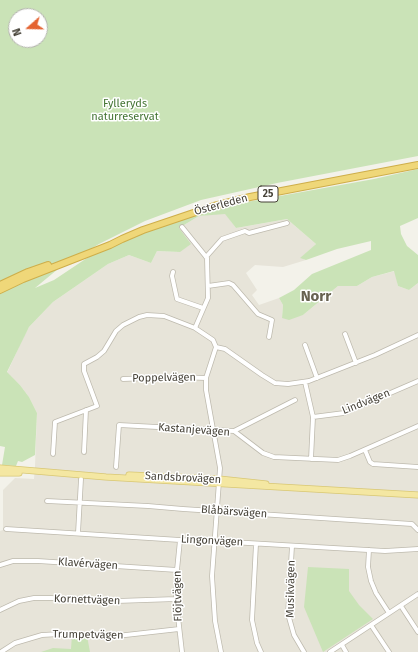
<!DOCTYPE html>
<html>
<head>
<meta charset="utf-8">
<style>
  body { margin:0 }
  #map { position:relative; width:418px; height:652px; overflow:hidden; background:#f3f2ea; font-family:"Fira Sans",sans-serif }
  canvas { display:block }
  .north { position:absolute; left:8px; top:8px; width:40px; height:40px; box-sizing:border-box; background:#fff; border:1px solid #b5b4b0; border-radius:50%; rotate:250deg; font-size:11px; font-weight:700; line-height:16px; text-align:center; color:#474339 }
  .north::after { content:''; display:block; margin:auto; width:14px; height:18px; background:#e46331; clip-path:polygon(50% 0,100% 100%,50% 72%,0 100%) }
</style>
</head>
<body>
<div id="map">
<canvas width="418" height="652"></canvas>
<div class="north">N</div>
</div>
<script>
const g = document.querySelector('canvas').getContext('2d');
g.lineJoin = 'round';
function fillPath(path, color) { g.fillStyle = color; g.fill(path, 'evenodd'); }
const shape = rows => new Path2D(rows.map(r => 'M' + r).join(''));
function strokePath(path, color, width, dash) { g.strokeStyle = color; g.lineWidth = width; g.lineCap = dash ? 'butt' : 'round'; g.setLineDash(dash || []); g.stroke(path); }
function write(font, color, halo, rows, align = 'center') {
  g.font = font + ' "Fira Sans",sans-serif'; g.lineWidth = 3; g.setLineDash([]); g.textBaseline = 'middle'; g.strokeStyle = halo; g.fillStyle = color; for (const [text, x, y, turn = 0] of rows) {
    g.save(); g.translate(x, y); g.rotate((+turn || 0) * Math.PI / 180); g.textAlign = isNaN(turn) ? turn : align; if (halo) g.strokeText(text, 0, 0); g.fillText(text, 0, 0); g.restore();
  }
}
fillPath(shape([
  [225,213,236,228,287,219,316,244,301,258,306,260,283,267,255,265,246,273,257,290,252,295,259,305,279,298,283,305,282,318,303,315,338,286,357,286,372,277,395,271,398,286,409,290,418,283,418,652,0,652,0,531,3,530,3,490,15,478,34,479,35,466,37,413,29,397,20,385,7,373,24,336,29,327,53,302,108,264,129,255,151,263,157,251,180,252,179,228,199,216]
]), '#e7e4d9');
fillPath(shape([
  [0,0,418,0,418,156,277,183,201,200,145,221,99,244,58,269,35,288,54,280,90,256,161,226,219,207,374,179,418,169,418,218,400,226,401,234,407,246,418,255,418,283,409,290,398,286,394,271,372,277,357,286,338,286,303,315,289,320,282,318,283,305,279,298,294,290,312,274,371,250,371,241,337,249,306,260,300,258,316,244,287,219,236,228,225,214,199,216,179,228,191,244,180,252,157,251,151,263,129,255,108,264,53,302,29,327,7,372,20,385,29,397,37,413,35,455,22,462,18,461,16,466,2,465,5,447,0,446],
  [16,16,40,16,40,40,16,40],
  [308,567,349,569,349,591,359,605,373,619,323,652,304,607],
  [72,635,87,636,90,652,41,652,53,648,71,649]
]), '#cae3b7');
const minor = shape([
  [182,227,207,258,208,298,195,328],
  [206,257,222,239,245,231,249,233,287,223],
  [173,272,172,276,177,299,203,308],
  [208,286,229,283,233,285,258,314,272,320,269,337],
  [345,334,356,363],
  [305,345,317,378],
  [216,347,206,378,206,390,220,468,212,576,215,621,221,652],
  [216,347,225,349,262,375,275,383,288,384,309,381,375,355,418,335],
  [123,379,176,377,206,378],
  [305,382,313,417,311,459],
  [313,417,344,413,418,381],
  [234,431,295,400],
  [365,450,370,462,373,464,418,467],
  [84,452,86,410],
  [53,454,55,422,97,406,84,371,84,364,97,357,104,351,116,331,123,325,139,317,147,315,164,316,195,328,213,340,216,347],
  [116,467,119,425,234,431,263,453,274,457,338,460,350,456,418,426],
  [47,501,148,506,183,509,412,524,418,530],
  [6,529,180,540,214,541,385,551,418,549],
  [78,533,81,479],
  [180,540,177,570,176,599,182,652],
  [256,544,252,620,257,643,261,652],
  [292,546,288,614,294,635,304,652],
  [369,550,368,567,371,581,376,593,389,613],
  [0,565,13,561,38,561,177,570],
  [401,606,418,632],
  [0,610,19,601,34,598,51,598,117,601,176,599],
  [371,625,389,652],
  [342,645,346,652],
  [1,652,15,643,42,635,60,634,108,637,179,629],
  [330,652,418,594]
]);
const major = shape([
  [0,468,106,477,418,495],
  [0,473,19,473],
  [129,475,219,479,266,484]
]);
const highway = shape([
  [0,285,28,272,48,265],
  [0,290,23,279,110,245,122,239,143,230,214,206,250,197,418,165]
]);
strokePath(minor, '#bebaae', 5.5);
strokePath(major, '#d8c774', 7);
strokePath(highway, '#ceae4a', 8);
strokePath(minor, '#fff', 4);
strokePath(major, '#f4e7a2', 5.5);
strokePath(highway, '#efd779', 6);
for (const [x, y, w] of [
  [268,194,20]
]) { const box = new Path2D(); box.roundRect(x - w / 2, y - 8, w, 16, 3); g.fillStyle = '#fff'; g.fill(box); strokePath(box, '#474339', 1); }
write('bold 10px', '#474339', null, [
  ["25",268,194]
]);
write('11px', '#427332', '#fff', [
  ["Fylleryds",125,104],
  ["naturreservat",125,117]
]);
write('11px', '#474339', '#fff', [
  ["Österleden",221,205,-15],
  ["Poppelvägen",164,378,-1],
  ["Lindvägen",366,402,-22],
  ["Kastanjevägen",194,430,4],
  ["Sandsbrovägen",183,478,3],
  ["Blåbärsvägen",234,512,4],
  ["Lingonvägen",212,541,3],
  ["Klavérvägen",88,564,4],
  ["Musikvägen",291,589,-89],
  ["Flöjtvägen",178,596,-91],
  ["Kornettvägen",87,600,2],
  ["Trumpetvägen",88,635,1]
]);
write('bold 15px', '#686251', '#fff', [
  ["Norr",316,297]
]);
</script>
</body>
</html>
